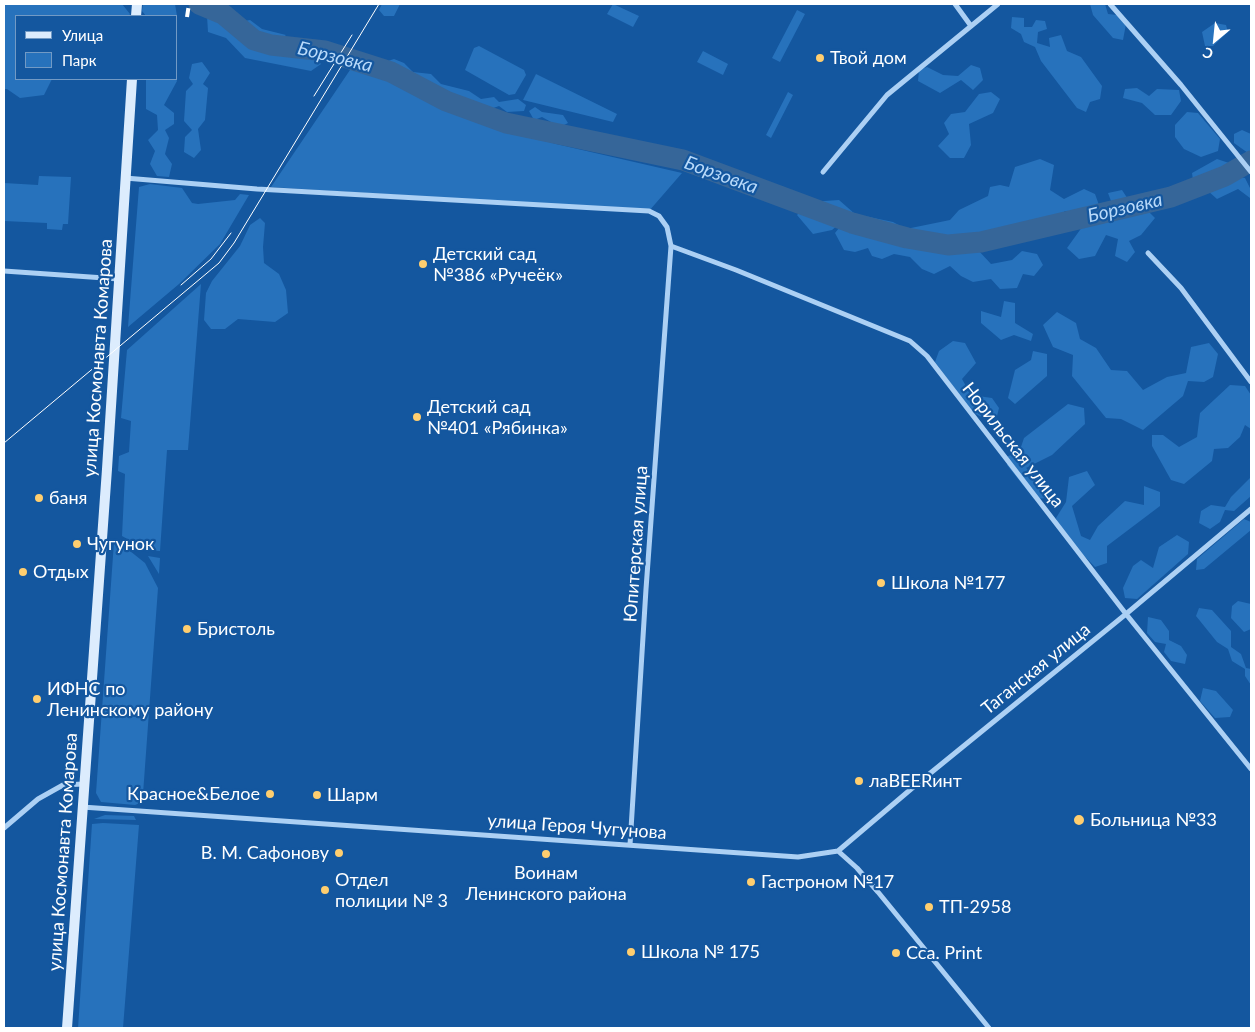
<!DOCTYPE html>
<html>
<head>
<meta charset="utf-8">
<style>
  body { margin:0 }
  #map { position:relative; width:1255px; height:1032px; overflow:hidden; background:#14579f; font-family:Lato,sans-serif }
  canvas { display:block }
  .frame { position:absolute; inset:0; border:5px solid #fff; pointer-events:none }
  .legend { position:absolute; left:15px; top:15px; width:162px; height:65px; box-sizing:border-box; background:#14579f; border:1px solid #729ac5; margin:0; padding:6px 9px; list-style:none; font-size:15px; color:#fff }
  .legend li { display:flex; align-items:center; gap:10px; height:25px }
  .legend b { width:25px; border:1px solid #729ac5 }
  .north { position:absolute; left:1190px; top:15px; width:50px; height:50px; -webkit-text-stroke:4px #14579f; paint-order:stroke; rotate:208deg; font-size:14px; font-weight:700; line-height:20px; text-align:center; color:#fff }
  .north::after { content:''; display:block; margin:auto; width:18px; height:22px; background:#fff; clip-path:polygon(50% 0,100% 100%,50% 72%,0 100%) }
</style>
</head>
<body>
<div id="map">
<canvas width="1255" height="1032"></canvas>
<div class="frame"></div>
<ul class="legend">
<li><b style="height:6px;background:#dcecfd"></b>Улица</li>
<li><b style="height:14px;background:#2772bc"></b>Парк</li>
</ul>
<div class="north">С</div>
</div>
<script>
const g = document.querySelector('canvas').getContext('2d');
g.lineJoin = 'round';
function fillPath(path, color) { g.fillStyle = color; g.fill(path, 'evenodd'); }
const shape = rows => new Path2D(rows.map(r => 'M' + r).join(''));
function strokePath(path, color, width, dash) { g.strokeStyle = color; g.lineWidth = width; g.lineCap = dash ? 'butt' : 'round'; g.setLineDash(dash || []); g.stroke(path); }
function write(font, color, halo, rows, align = 'center') {
  g.font = font + ' Lato,sans-serif'; g.lineWidth = 4.5; g.setLineDash([]); g.textBaseline = 'middle'; g.strokeStyle = halo; g.fillStyle = color; for (const [text, x, y, turn = 0] of rows) {
    g.save(); g.translate(x, y); g.rotate((+turn || 0) * Math.PI / 180); g.textAlign = isNaN(turn) ? turn : align; if (halo) g.strokeText(text, 0, 0); g.fillText(text, 0, 0); g.restore();
  }
}
fillPath(shape([
  [4,4,122,4,130,14,129,16,16,16,16,79,52,79,44,95,20,98,7,89,4,89],
  [143,4,175,4,177,16,146,16,142,11],
  [195,4,220,4,217,18,227,22,251,47,313,56,321,64,311,71,245,58,226,38,208,32,207,16],
  [382,4,400,4,394,16,384,16,379,10],
  [613,4,639,16,633,27,607,14],
  [1090,4,1105,4,1108,14,1117,15,1126,24,1123,40,1113,38,1093,15],
  [797,10,805,14,780,62,772,58],
  [1012,17,1024,18,1024,27,1032,27,1036,20,1045,21,1047,29,1038,32,1037,43,1050,47,1049,38,1061,35,1067,51,1081,57,1102,86,1100,99,1090,102,1086,112,1077,108,1041,61,1035,47,1024,42,1021,34,1011,28],
  [250,20,262,29,286,35,279,41,272,39,261,43,245,35,240,22],
  [1215,23,1226,25,1228,32,1213,46,1205,46,1202,32],
  [479,46,524,70,526,75,515,94,509,95,465,70,474,48],
  [703,51,728,64,723,75,697,62],
  [394,59,404,63,413,72,431,74,441,84,469,91,481,99,494,97,499,102,518,99,526,105,524,111,507,112,499,106,488,110,480,103,471,104,447,94,441,87,436,90,420,83,412,75,399,71,391,67,388,61],
  [202,62,210,73,203,84,208,88,205,120,198,129,201,150,194,158,184,152,185,137,192,130,184,121,186,91,193,84,189,78,192,64],
  [971,65,980,68,983,80,973,90,961,80,940,93,918,81,919,70,927,67,943,75,958,76],
  [352,67,382,78,443,108,513,132,556,144,682,173,649,211,271,187],
  [536,74,617,114,613,122,523,100],
  [146,79,176,79,177,81,164,105,174,113,174,124,165,130,169,138,165,154,172,164,169,177,157,176,150,164,155,151,148,140,158,130,157,115,146,109],
  [1137,88,1149,96,1157,89,1179,90,1181,101,1171,115,1155,115,1142,103,1123,98,1125,89],
  [788,92,793,95,771,138,766,135],
  [991,92,1000,99,993,113,969,124,971,145,964,158,950,158,938,146,949,134,944,123,951,114,965,112,979,94],
  [535,107,542,112,563,115,568,123,560,127,542,117,534,120,529,111],
  [1187,112,1198,113,1220,139,1218,151,1201,157,1184,149,1175,137,1175,125],
  [1242,130,1251,134,1251,151,1248,153,1234,143,1234,134],
  [1040,159,1054,165,1050,190,1064,199,1084,189,1095,194,1099,205,1080,216,1065,211,1054,220,1047,217,1036,227,1009,232,1001,230,980,239,942,241,933,236,907,236,887,230,880,226,863,225,846,218,832,230,813,234,797,215,809,202,839,200,855,214,893,222,906,229,950,220,959,210,988,196,990,187,1000,185,1009,187,1015,167],
  [1217,159,1229,163,1231,175,1245,178,1251,190,1250,198,1238,189,1217,199,1208,191,1194,187,1192,173],
  [39,176,71,177,68,224,63,224,62,230,47,229,47,223,4,221,4,183,38,185],
  [150,184,182,188,192,203,198,204,235,200,240,194,249,195,220,244,179,284,128,327,139,187],
  [1122,190,1135,210,1147,210,1155,218,1141,235,1129,241,1135,252,1127,262,1115,256,1118,239,1106,235,1095,256,1079,259,1067,248,1085,223,1114,209,1108,193],
  [260,218,265,223,263,247,264,263,279,274,286,290,288,313,275,322,238,319,225,329,211,329,204,320,206,293,212,281,240,246,250,225],
  [843,223,870,231,897,245,914,249,932,243,960,251,978,250,991,264,1012,260,1022,251,1037,254,1043,265,1034,276,1023,274,1017,288,1000,289,991,279,973,282,961,276,950,266,934,274,922,269,910,257,894,254,882,259,872,256,868,248,855,252,844,250,835,233],
  [201,284,188,450,167,450,160,551,147,550,122,536,125,474,118,471,119,456,129,452,131,421,121,418,127,350],
  [1004,301,1015,303,1015,323,1033,334,1031,341,1014,335,1001,340,981,323,981,311,1001,317],
  [1057,312,1076,323,1080,339,1096,348,1111,370,1127,371,1143,390,1167,377,1186,373,1191,347,1209,343,1218,354,1213,377,1204,382,1188,381,1183,396,1143,430,1121,419,1106,418,1072,376,1073,355,1053,347,1043,325],
  [953,341,965,343,976,363,962,379,971,395,992,398,999,408,995,424,972,412,935,362,939,351],
  [1033,351,1047,354,1047,376,1015,404,1008,398,1015,370,1031,360],
  [1230,385,1245,386,1251,395,1251,429,1245,425,1240,437,1228,448,1214,449,1212,461,1184,484,1171,480,1152,446,1152,435,1163,435,1179,447,1197,437,1200,413],
  [1068,404,1084,408,1085,424,1052,455,1026,468,1049,484,1047,498,1034,499,1007,465,1008,456,1019,453,1024,438],
  [1087,471,1095,485,1072,506,1081,536,1090,540,1098,526,1125,501,1144,505,1144,486,1160,492,1160,506,1107,546,1107,563,1095,567,1060,531,1056,518,1066,502,1069,477],
  [1251,477,1251,496,1234,511,1225,510,1220,522,1210,529,1199,523,1201,511,1211,505,1225,507,1231,497],
  [1244,519,1251,522,1251,530,1204,569,1196,570,1197,559],
  [1177,535,1189,542,1188,554,1137,599,1125,598,1123,588,1133,566,1141,560,1153,568,1159,547],
  [114,542,120,543,145,563,158,588,143,794,140,803,135,805,101,802,96,793],
  [148,556,160,558,159,574],
  [1238,601,1251,604,1251,629,1244,632,1231,618,1232,606],
  [1199,608,1212,610,1231,631,1231,647,1241,654,1246,668,1251,669,1251,685,1245,676,1245,669,1232,661,1228,649,1217,642,1196,616],
  [1148,617,1161,620,1169,631,1169,640,1181,646,1187,655,1185,664,1171,661,1164,652,1166,644,1155,642,1147,633],
  [1203,688,1216,691,1233,710,1230,717,1215,718,1200,701],
  [105,815,134,816,136,820,94,819],
  [103,823,139,825,123,1028,78,1028,92,824]
]), '#2772bc');
strokePath(shape([
  [199,4,223,14,254,40,271,45,325,51,391,72,446,101,506,123,683,160,852,223,907,238,948,245,981,242,1171,197,1225,176,1251,161]
]), '#366699', 21);
strokePath(shape([
  [955,4,971,26],
  [1110,4,1181,85,1251,172],
  [823,172,887,95,998,4],
  [125,178,257,189,649,211,659,216,667,227,671,246,646,589,630,845],
  [671,246,736,270,910,341,927,356,1126,614,1251,769],
  [1148,253,1181,288,1251,382],
  [4,271,119,279],
  [82,807,798,857,838,851,857,868,878,892,989,1028],
  [4,828,38,799,63,785,83,784],
  [838,851,917,784,1126,614,1251,509]
]), '#acd0f4', 5);
strokePath(shape([
  [136,16,137,4],
  [67,1028,107,469,132,79]
]), '#dcecfd', 10);
strokePath(shape([
  [314,96,352,35],
  [181,285,211,259,231,233],
  [4,443,219,263,234,243,379,4]
]), '#fff', 1);
strokePath(shape([
  [187,17,189,4]
]), '#fff', 4, [9, 4]);
for (const [x, y, r, color] of [
  [820,58,5,"#ffce6f"],
  [423,264,5,"#ffce6f"],
  [417,417,5,"#ffce6f"],
  [39,498,5,"#ffce6f"],
  [77,544,5,"#ffce6f"],
  [23,572,5,"#ffce6f"],
  [881,583,5,"#ffce6f"],
  [187,629,5,"#ffce6f"],
  [37,699,5,"#ffce6f"],
  [859,781,5,"#ffce6f"],
  [270,794,5,"#ffce6f"],
  [317,795,5,"#ffce6f"],
  [1079,820,6,"#ffce6f"],
  [339,853,5,"#ffce6f"],
  [546,854,5,"#ffce6f"],
  [751,882,5,"#ffce6f"],
  [325,890,5,"#ffce6f"],
  [929,907,5,"#ffce6f"],
  [631,952,5,"#ffce6f"],
  [896,953,5,"#ffce6f"]
]) { const dot = new Path2D(); dot.arc(x, y, r, 0, 2 * Math.PI); g.fillStyle = color; g.fill(dot); strokePath(dot, '#14579f', 2); }
write('18px', '#fff', '#14579f', [
  ["Твой дом",830,58],
  ["Детский сад",433,254],
  ["№386 «Ручеёк»",433,275],
  ["Детский сад",427,407],
  ["№401 «Рябинка»",427,428],
  ["баня",49,498],
  ["Чугунок",87,544],
  ["Отдых",33,572],
  ["Школа №177",891,583],
  ["Бристоль",197,629],
  ["ИФНС по",47,689],
  ["Ленинскому району",47,710],
  ["лаBEERинт",869,781],
  ["Красное&Белое",260,794,"right"],
  ["Шарм",327,795],
  ["Больница №33",1090,820],
  ["В. М. Сафонову",329,853,"right"],
  ["Воинам",546,873,"center"],
  ["Ленинского района",546,894,"center"],
  ["Отдел",335,880],
  ["полиции № 3",335,901],
  ["Гастроном №17",761,882],
  ["ТП-2958",939,907],
  ["Школа № 175",641,952],
  ["Cca. Print",906,953]
], 'left');
write('18px', '#fff', '#14579f', [
  ["улица Космонавта Комарова",98,358,-86],
  ["Норильская улица",1013,445,52],
  ["Юпитерская улица",636,544,-86],
  ["Таганская улица",1036,669,-39],
  ["улица Героя Чугунова",577,827,4],
  ["улица Космонавта Комарова",63,852,-86]
]);
write('italic 19px', '#b9dafa', '#14579f', [
  ["Борзовка",335,57,14],
  ["Борзовка",721,175,20],
  ["Борзовка",1125,208,-13]
]);
</script>
</body>
</html>
